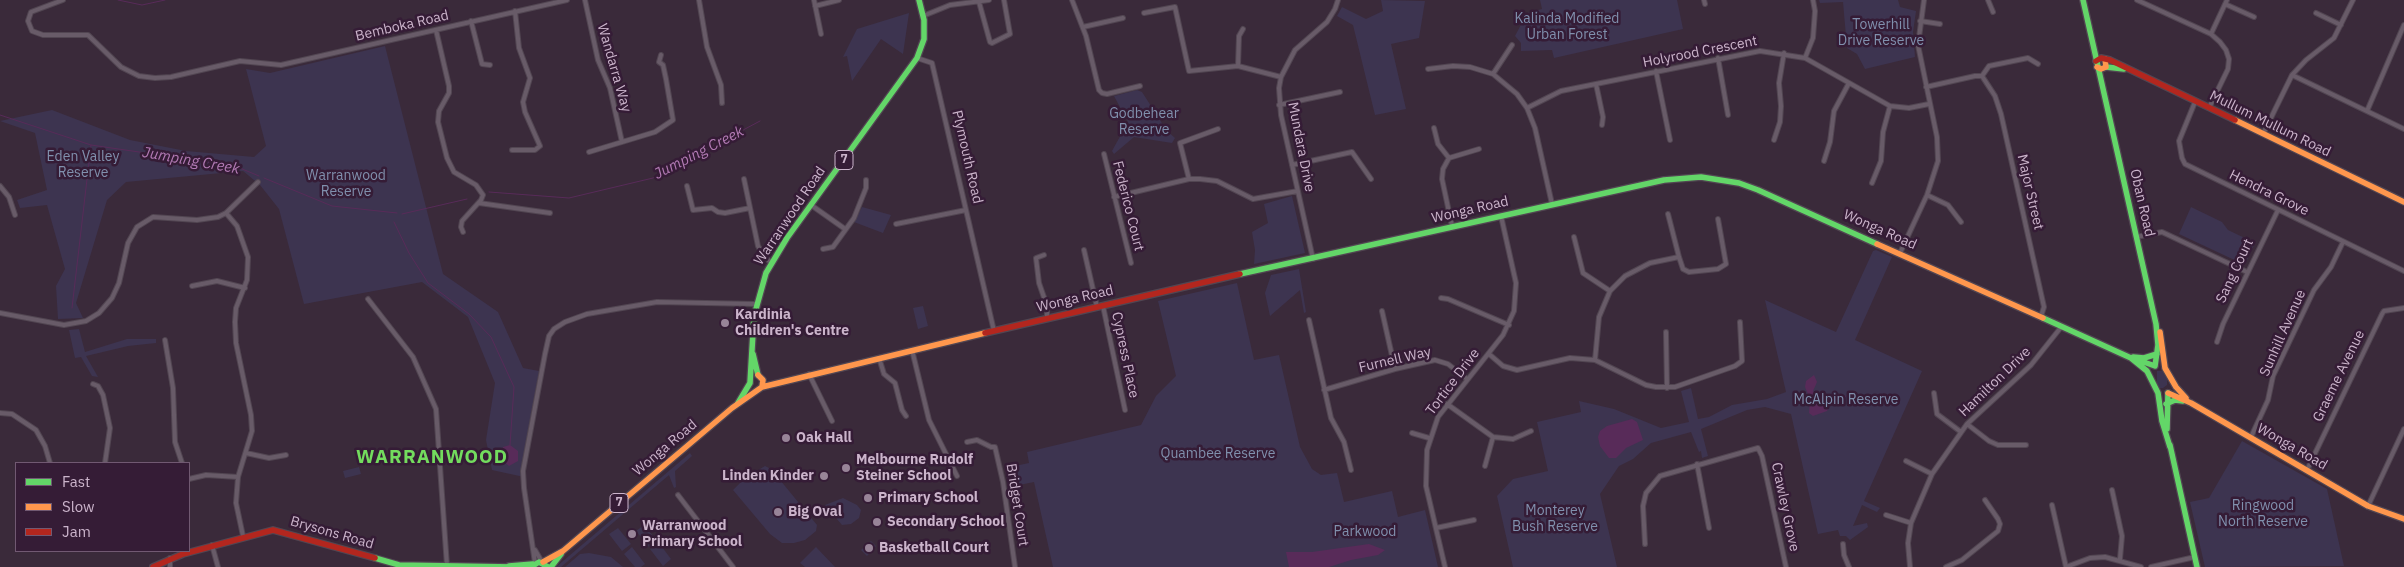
<!DOCTYPE html>
<html>
<head>
<meta charset="utf-8">
<style>
  body { margin:0 }
  #map { position:relative; width:2404px; height:567px; overflow:hidden; background:#3a2a3a; font-family:"IBM Plex Sans",sans-serif }
  canvas { display:block }
  .legend { position:absolute; left:15px; top:462px; width:175px; height:90px; box-sizing:border-box; background:#351c36; border:1px solid #715972; margin:0; padding:6px 9px; list-style:none; font-size:15px; color:#cbb4cb }
  .legend li { display:flex; align-items:center; gap:10px; height:25px }
  .legend b { width:25px; border:1px solid #715972 }
</style>
</head>
<body>
<div id="map">
<canvas width="2404" height="567"></canvas>
<ul class="legend">
<li><b style="height:6px;background:#63d668"></b>Fast</li>
<li><b style="height:6px;background:#ff974d"></b>Slow</li>
<li><b style="height:6px;background:#b3261e"></b>Jam</li>
</ul>
</div>
<script>
const g = document.querySelector('canvas').getContext('2d');
g.lineJoin = 'round';
function fillPath(path, color) { g.fillStyle = color; g.fill(path, 'evenodd'); }
const shape = rows => new Path2D(rows.map(r => 'M' + r).join(''));
function strokePath(path, color, width, dash) { g.strokeStyle = color; g.lineWidth = width; g.lineCap = dash ? 'butt' : 'round'; g.setLineDash(dash || []); g.stroke(path); }
function write(font, color, halo, rows, align = 'center') {
  g.font = font + ' "IBM Plex Sans",sans-serif'; g.lineWidth = 5; g.setLineDash([]); g.textBaseline = 'middle'; g.strokeStyle = halo; g.fillStyle = color; for (const [text, x, y, turn = 0] of rows) {
    g.save(); g.translate(x, y); g.rotate((+turn || 0) * Math.PI / 180); g.textAlign = isNaN(turn) ? turn : align; if (halo) g.strokeText(text, 0, 0); g.fillText(text, 0, 0); g.restore();
  }
}
fillPath(shape([
  [1381,0,1425,1,1419,38,1391,44,1406,109,1375,115,1353,25,1337,16,1342,7,1366,19,1383,11],
  [1540,0,1677,0,1683,29,1554,58,1552,50,1521,51,1521,43,1515,36,1527,13,1542,9],
  [1819,0,1898,0,1900,7,1916,11,1913,32,1915,57,1865,69,1857,54,1847,48,1843,2,1820,3],
  [909,13,903,54,881,39,852,81,847,56,843,57,857,29],
  [385,46,443,274,498,312,523,368,539,371,527,437,524,477,492,470,486,440,495,383,468,317,422,282,304,304,279,209,260,185,243,171,126,182,107,200,76,303,83,318,58,319,56,286,65,269,47,205,20,208,17,200,47,190,35,133,0,121,52,110,130,140,186,151,254,157,266,146,246,69,270,73],
  [1137,90,1142,92,1167,131,1175,138,1172,143,1134,137,1114,154,1112,151,1128,122,1114,96],
  [1292,196,1305,253,1254,264,1255,250,1252,232,1268,223,1264,204],
  [862,207,891,215,883,233,854,222],
  [2191,207,2222,222,2228,230,2255,243,2246,262,2243,264,2179,234],
  [1876,250,1892,257,1855,340,1922,371,1864,501,1880,508,1877,512,1862,505,1853,526,1867,523,1868,527,1850,540,1846,536,1840,536,1838,530,1818,534,1791,414,1765,407,1747,410,1701,429,1708,456,1702,458,1701,451,1699,452,1691,432,1651,443,1633,459,1619,466,1600,494,1617,567,1513,567,1497,496,1513,479,1548,471,1537,422,1581,412,1579,401,1614,409,1661,428,1689,422,1681,391,1691,388,1698,419,1709,417,1732,405,1767,399,1786,392,1765,300,1836,332,1873,251],
  [1299,269,1306,312,1304,313,1300,290,1270,316,1265,293,1271,275],
  [1237,283,1254,360,1279,355,1300,447,1312,469,1321,475,1337,473,1344,502,1392,491,1398,517,1425,510,1438,567,1053,567,1034,482,1009,487,1005,468,1029,463,1027,452,1141,425,1156,396,1176,376,1158,301],
  [923,306,928,326,918,329,913,308],
  [79,329,85,352,127,339,156,339,156,343,128,346,86,356,98,377,92,376,81,357,75,358,69,330],
  [2157,371,2162,371,2167,379,2167,385,2163,388,2159,388,2157,384],
  [2242,441,2327,489,2344,566,2205,567,2190,502,2209,498],
  [690,453,692,456,675,471,676,487,674,488,669,475,561,567,556,567],
  [765,466,771,469,817,525,816,531,805,540,794,543,782,543,770,534,733,490,745,478],
  [359,467,361,474,345,478,343,471],
  [843,498,857,505,861,510,859,518,851,524,842,525,825,505],
  [644,525,657,541,649,547,636,531],
  [618,528,631,544,622,551,609,534],
  [871,541,876,546,867,556,861,550],
  [659,543,671,559,663,566,650,549],
  [632,547,645,564,641,567,635,567,624,554],
  [816,547,835,567,805,567,800,563],
  [589,553,611,557,623,567,565,567,580,554]
]), '#3d3450');
fillPath(shape([
  [1814,375,1817,382,1813,391,1817,396,1826,395,1829,407,1827,411,1813,416,1809,413,1810,399,1805,387,1806,381],
  [1632,419,1637,422,1643,440,1626,448,1616,458,1609,458,1600,446,1598,437,1600,431,1607,426],
  [510,445,518,451,518,461,509,466,500,458,503,447],
  [1369,544,1385,550,1378,555,1351,560,1329,567,1289,567,1286,552,1312,552]
]), '#582b59');
strokePath(shape([
  [118,0,142,5,165,0],
  [0,115,91,145,235,166,259,176],
  [264,178,332,206,397,213],
  [489,192,569,198,653,178,760,121],
  [402,214,467,199],
  [394,222,409,253,428,283,469,314,491,337,514,387,510,445],
  [72,308,91,145],
  [1829,402,1839,402,1846,396]
]), '#582b59', 1);
const street = shape([
  [63,0,31,12,28,21,32,31,43,35,88,35,121,67,139,76,155,78,171,77,240,61,281,65,567,0],
  [585,0,598,60,610,88,622,142,655,132,673,120,666,79,663,65,659,62,661,55],
  [699,0,707,47,721,85,722,103],
  [814,0,821,34],
  [1072,0,1086,36,1099,90,1102,93,1107,94,1140,86],
  [1704,0,1705,4],
  [1988,0,1993,12],
  [2137,0,2211,34,2220,42,2226,50,2229,59,2228,69,2209,108],
  [979,2,990,42,992,43,1010,34,1004,0],
  [2225,4,2254,17],
  [815,6,839,0],
  [1144,13,1175,7,1189,71,1238,66,1281,77],
  [2316,13,2341,25],
  [923,16,950,5,989,0],
  [471,21,482,64,490,65],
  [1920,21,1940,24],
  [1083,27,1123,18],
  [436,30,449,86,449,93,439,111,438,122,447,158,454,172,476,185,483,195,481,200,462,221,461,227,463,232],
  [2211,34,2227,0],
  [917,58,932,63,994,331],
  [1718,58,1728,115],
  [1805,58,1813,38,1815,11,1813,0],
  [1238,66,1239,36,1243,29],
  [1428,69,1453,66,1470,67,1493,74,1517,94,1527,108,1535,128,1552,204],
  [1656,71,1670,140],
  [1493,74,1512,45],
  [2292,75,2404,129],
  [1982,76,1995,96,2001,114,2044,307,2041,316],
  [1982,76,1989,66,2028,58,2038,64],
  [1596,84,1603,117,1602,125],
  [1926,87,1975,76,1982,76],
  [2195,102,2179,141,2182,158,2185,164,2404,271],
  [1279,105,1340,92],
  [1527,108,1561,91,1760,51,1805,58,1890,106,1909,108,1929,104],
  [2367,111,2404,25],
  [1434,128,1438,144,1449,158],
  [2263,134,2292,75,2306,60,2334,38,2353,0],
  [1774,140,1780,122,1781,106,1779,83,1784,53],
  [512,150,535,150,540,146,525,112,523,102,530,78,519,48,515,11],
  [589,152,622,142],
  [1104,154,1131,263],
  [1824,161,1830,142,1834,111,1849,83],
  [1292,165,1352,152,1371,179],
  [744,179,758,246,765,258,771,262],
  [1189,179,1180,143,1218,129],
  [1872,183,1881,161,1883,132,1890,106],
  [0,186,9,197,15,215],
  [687,186,693,210,712,208,718,212,725,213,750,208],
  [1927,195,1948,205,1961,222],
  [1114,197,1189,179,1200,179,1217,181,1253,199,1298,191],
  [479,203,550,213],
  [811,205,845,229],
  [226,213,237,226,248,257,247,280,236,308,235,322,236,343,251,415,252,431,238,477,236,503,243,536],
  [1668,214,1679,257,1683,269,1689,272,1718,269,1726,264,1718,219],
  [896,224,966,210],
  [1452,226,1442,179,1443,169,1449,158,1479,149],
  [1574,237,1583,273,1610,291],
  [2136,237,2162,232,2247,272],
  [823,249,833,247,854,218,866,188,866,180],
  [1084,250,1097,307],
  [1900,253,1927,195,1938,161,1937,137,1918,45,1924,0],
  [1044,255,1036,258,1039,283,1047,306,1047,318],
  [1313,259,1281,115,1279,88,1281,77,1295,50,1327,22,1335,9,1338,0],
  [192,286,217,281,245,288],
  [1441,298,1448,299,1509,325],
  [368,299,413,357,436,409,447,566],
  [1103,306,1125,410],
  [1382,311,1395,369],
  [0,313,64,325,86,321,99,313,112,298,119,283,128,243,137,227,153,217,197,220,218,217,226,213,258,182],
  [1309,320,1331,418,1344,442,1351,470],
  [1666,332,1667,388],
  [165,340,173,388,175,442,182,463],
  [2217,342,2223,324,2278,210],
  [912,350,929,420,957,476],
  [1489,354,1503,366,1517,370,1570,358,1595,360,1646,385,1656,387,1675,387,1735,366,1742,361,1740,322],
  [879,358,884,374,895,383,902,410,906,416],
  [1595,360,1599,317,1610,291,1625,276,1650,263,1679,257],
  [809,374,832,421],
  [93,384,98,386,103,395,110,428,105,463],
  [1324,390,1395,369,1435,360,1448,364,1467,379],
  [1934,393,1937,414,1961,432],
  [1447,404,1493,437,1513,439,1531,431],
  [0,413,12,414,36,430,45,446,50,463],
  [1967,424,1989,441,1998,445,2026,445],
  [1412,433,1429,438],
  [2251,437,2268,400,2273,376,2314,290,2331,267,2343,242],
  [967,442,977,440,991,447,995,447,1003,482,1015,567],
  [246,453,269,458,286,455],
  [1906,461,1932,474],
  [1697,464,1709,528],
  [1485,466,1493,437],
  [2307,470,2382,314,2384,311,2404,308],
  [189,479,206,475,238,477],
  [2112,490,2122,536,2120,559],
  [678,495,733,567],
  [2052,505,2066,567],
  [2368,506,2404,429],
  [1886,515,1911,523],
  [1436,528,1474,520],
  [1645,544,1643,506,1646,493,1660,476,1758,448,1762,456,1786,567],
  [1843,544,1844,555,1849,567],
  [212,545,218,567],
  [535,550,542,562],
  [170,558,170,567],
  [535,563,524,488,523,471,545,354,549,336,554,329,565,322,587,314,657,302,756,304],
  [1445,567,1426,486,1427,450,1438,417,1503,335,1514,311,1516,283,1501,216],
  [1910,567,1908,543,1911,523,1932,474,1967,424,2031,365,2062,326],
  [1946,567,1962,560,1998,531,2000,524,1998,519,1985,500],
  [2066,567,2090,558,2105,557,2141,567],
  [2151,567,2195,557]
]);
const fast = shape([
  [2083,0,2156,324,2158,345,2155,366],
  [2106,67,2124,69],
  [1240,274,1664,180,1701,177,1739,183,1758,190,1877,244],
  [2043,318,2131,358,2147,371,2158,393,2162,421,2170,447],
  [753,354,758,375],
  [2133,357,2144,358,2157,354],
  [2138,360,2155,366],
  [738,403,750,383,754,316,766,273,787,238,917,58,924,39,924,20,919,0],
  [2166,404,2175,400,2183,401],
  [2167,429,2168,393],
  [2170,445,2197,567],
  [375,558,399,565,513,567],
  [509,566,533,564],
  [531,567,539,562,548,567],
  [551,567,561,554]
]);
const slow = shape([
  [2097,67,2101,69,2106,67,2105,59],
  [2235,120,2404,202],
  [1877,244,2043,318],
  [2160,332,2165,368,2176,387,2186,398],
  [762,387,985,333],
  [2168,393,2191,403,2368,506,2404,519],
  [543,562,563,551,732,408,762,387,763,380,758,375]
]);
const jam = shape([
  [2096,61,2101,58,2110,60,2235,120],
  [985,333,1240,274],
  [153,567,183,554,273,530,375,558]
]);
strokePath(street, '#524652', 6);
strokePath(fast, '#524652', 8);
strokePath(slow, '#524652', 8);
strokePath(jam, '#524652', 8);
strokePath(street, '#685b68', 4);
strokePath(fast, '#63d668', 5.5);
strokePath(slow, '#ff974d', 5.5);
strokePath(jam, '#b3261e', 5.5);
for (const [x, y, r, color] of [
  [725,323,5,"#988498"],
  [786,438,5,"#988498"],
  [846,468,5,"#988498"],
  [824,476,5,"#988498"],
  [868,498,5,"#988498"],
  [778,512,5,"#988498"],
  [877,522,5,"#988498"],
  [632,534,5,"#988498"],
  [869,548,5,"#988498"]
]) { const dot = new Path2D(); dot.arc(x, y, r, 0, 2 * Math.PI); g.fillStyle = color; g.fill(dot); strokePath(dot, '#351c36', 2); }
for (const [x, y, w] of [
  [844,160,18],
  [619,503,18]
]) { const box = new Path2D(); box.roundRect(x - w / 2, y - 9.5, w, 19, 4); g.fillStyle = '#351c36'; g.fill(box); strokePath(box, '#cbb4cb', 1); }
write('bold 12px', '#cbb4cb', null, [
  ["7",844,160],
  ["7",619,503]
]);
write('14px', '#8090ad', '#351c36', [
  ["Kalinda Modified",1567,19],
  ["Urban Forest",1567,35],
  ["Towerhill",1881,25],
  ["Drive Reserve",1881,41],
  ["Godbehear",1144,114],
  ["Reserve",1144,130],
  ["Eden Valley",83,157],
  ["Reserve",83,173],
  ["Warranwood",346,176],
  ["Reserve",346,192],
  ["McAlpin Reserve",1846,400],
  ["Quambee Reserve",1218,454],
  ["Ringwood",2263,506],
  ["North Reserve",2263,522],
  ["Monterey",1555,511],
  ["Bush Reserve",1555,527],
  ["Parkwood",1365,532]
]);
write('14px', '#cbb4cb', '#351c36', [
  ["Bemboka Road",402,26,-13],
  ["Holyrood Crescent",1700,52,-11],
  ["Wandarra Way",614,68,74],
  ["Mullum Mullum Road",2270,124,26],
  ["Mundara Drive",1301,147,79],
  ["Plymouth Road",967,157,77],
  ["Major Street",2030,192,77],
  ["Hendra Grove",2269,193,26],
  ["Oban Road",2142,203,77],
  ["Federico Court",1128,206,76],
  ["Wonga Road",1470,210,-13],
  ["Warranwood Road",790,216,-56],
  ["Wonga Road",1880,230,24],
  ["Sang Court",2235,271,-65],
  ["Wonga Road",1075,299,-13],
  ["Sunhill Avenue",2283,333,-66],
  ["Cypress Place",1125,355,78],
  ["Furnell Way",1395,360,-13],
  ["Graeme Avenue",2339,376,-64],
  ["Tortice Drive",1453,382,-53],
  ["Hamilton Drive",1995,382,-44],
  ["Wonga Road",2292,447,30],
  ["Wonga Road",665,448,-40],
  ["Bridget Court",1017,505,81],
  ["Crawley Grove",1785,507,78],
  ["Brysons Road",332,533,16]
]);
write('bold 14px', '#cbb4cb', '#351c36', [
  ["Kardinia",735,315],
  ["Children's Centre",735,331],
  ["Oak Hall",796,438],
  ["Melbourne Rudolf",856,460],
  ["Steiner School",856,476],
  ["Linden Kinder",814,476,"right"],
  ["Primary School",878,498],
  ["Big Oval",788,512],
  ["Secondary School",887,522],
  ["Warranwood",642,526],
  ["Primary School",642,542],
  ["Basketball Court",879,548]
], 'left');
write('italic 15px', '#b27ab4', '#351c36', [
  ["Jumping Creek",699,153,-27],
  ["Jumping Creek",191,161,10]
]);
g.letterSpacing = '1px';
write('bold 19px', '#73dc5e', '#351c36', [
  ["WARRANWOOD",432,458]
]);
g.letterSpacing = '0px';
</script>
</body>
</html>
